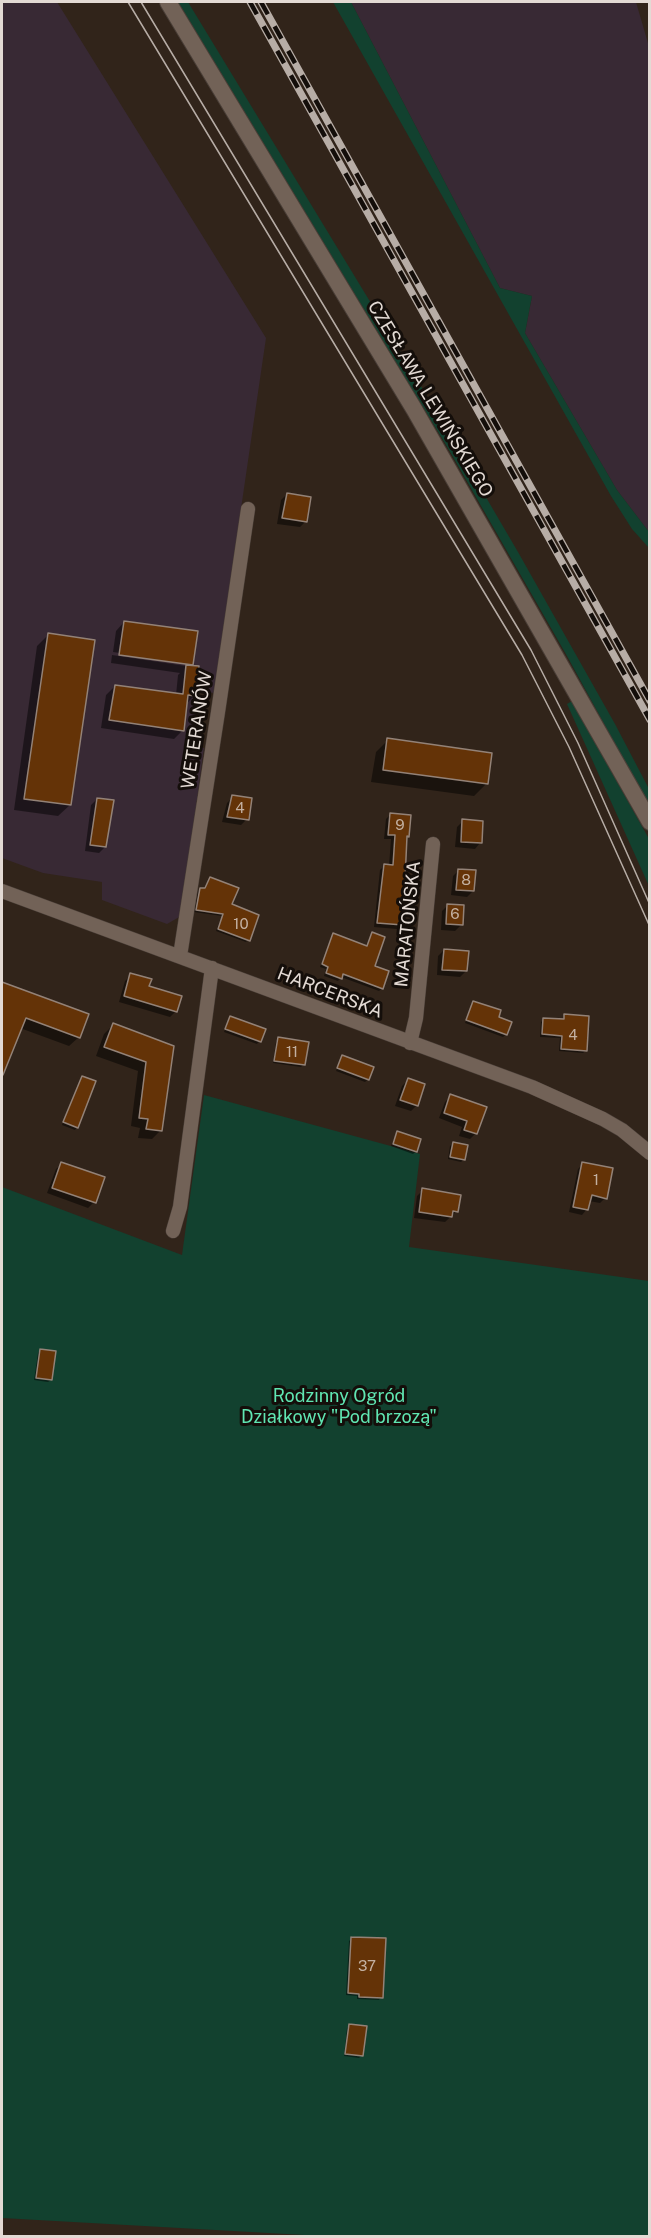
<!DOCTYPE html>
<html>
<head>
<meta charset="utf-8">
<style>
  body { margin:0 }
  #map { position:relative; width:651px; height:2238px; overflow:hidden; background:#31241a; font-family:"Public Sans",sans-serif }
  canvas { display:block }
  .frame { position:absolute; inset:0; border:3px solid #e3dad4; pointer-events:none }
</style>
</head>
<body>
<div id="map">
<canvas width="651" height="2238"></canvas>
<div class="frame"></div>
</div>
<script>
const g = document.querySelector('canvas').getContext('2d');
g.lineJoin = 'round';
function fillPath(path, color) { g.fillStyle = color; g.fill(path, 'evenodd'); }
const shape = rows => new Path2D(rows.map(r => 'M' + r).join(''));
function strokePath(path, color, width, dash) { g.strokeStyle = color; g.lineWidth = width; g.lineCap = dash ? 'butt' : 'round'; g.setLineDash(dash || []); g.stroke(path); }
function write(font, color, halo, rows, align = 'center') {
  g.font = font + ' "Public Sans",sans-serif'; g.lineWidth = 6; g.setLineDash([]); g.textBaseline = 'middle'; g.strokeStyle = halo; g.fillStyle = color; for (const [text, x, y, turn = 0] of rows) {
    g.save(); g.translate(x, y); g.rotate((+turn || 0) * Math.PI / 180); g.textAlign = isNaN(turn) ? turn : align; if (halo) g.strokeText(text, 0, 0); g.fillText(text, 0, 0); g.restore();
  }
}
fillPath(shape([
  [2,2,57,2,266,338,214,693,199,691,192,745,204,748,181,916,167,924,102,900,102,882,43,873,2,858],
  [351,2,636,2,650,50,649,532,617,490,525,333,532,296,500,288]
]), '#382934');
fillPath(shape([
  [178,2,188,2,411,369,518,552,615,724,649,789,649,806,567,656,449,450],
  [333,2,351,2,500,288,532,296,525,333,617,490,649,532,649,548,632,529,611,496],
  [572,701,649,839,649,886,567,704],
  [204,1095,420,1154,409,1247,649,1281,649,2236,322,2236,2,2218,2,1187,182,1255]
]), '#12412f');
fillPath(shape([
  [287,494,306,521,300,527,277,524,281,500],
  [124,622,192,665,190,666,195,695,186,704,183,730,174,739,101,728,106,695,115,686,176,695,178,675,180,673,111,663,112,655,186,666,186,663,113,652,116,631],
  [48,635,70,805,58,816,14,810,37,646],
  [388,740,486,784,474,796,371,782,376,752],
  [233,797,247,819,241,825,222,822,227,803],
  [97,799,105,847,99,853,85,851,91,805],
  [390,815,408,836,406,838,401,924,397,929,374,927,380,870,384,866,389,866,391,839,384,839,386,819],
  [463,821,480,843,475,849,455,847,457,827],
  [459,870,473,891,467,897,451,895,453,876],
  [210,879,230,905,248,940,246,942,216,931,222,916,194,912,198,892,200,889,204,890],
  [448,905,461,925,455,931,441,930,442,911],
  [372,934,373,967,382,988,379,991,341,977,338,981,324,976,326,969,320,967,333,935,366,947],
  [444,950,466,971,460,977,437,975,438,956],
  [131,975,148,987,176,1011,170,1017,119,1002,125,981],
  [2,984,87,1015,79,1037,69,1046,20,1028,2,1076],
  [474,1003,497,1018,506,1034,503,1037,465,1023],
  [565,1016,586,1050,583,1053,559,1051,560,1038,540,1037,541,1022,544,1019,562,1020],
  [230,1018,259,1041,257,1044,224,1032],
  [113,1025,172,1047,161,1130,152,1139,138,1138,140,1128,131,1126,138,1071,96,1056,104,1034],
  [278,1039,303,1065,301,1067,273,1063,276,1042],
  [342,1057,368,1079,365,1082,336,1071],
  [82,1078,77,1127,75,1130,62,1125],
  [408,1080,417,1105,411,1111,395,1106,402,1086],
  [451,1096,476,1133,470,1139,459,1136,462,1127,439,1118,445,1102],
  [397,1133,416,1151,413,1154,391,1146],
  [453,1143,464,1159,461,1162,448,1159,450,1146],
  [62,1164,94,1202,88,1208,47,1193,56,1169],
  [583,1164,605,1198,600,1203,589,1201,587,1209,582,1215,569,1212,578,1169],
  [423,1190,457,1211,445,1222,414,1218,417,1196],
  [40,1350,51,1380,48,1382,34,1380,38,1353],
  [352,1938,381,1997,379,2000,357,1999,357,1996,346,1995,349,1941],
  [349,2026,362,2055,359,2058,344,2056,347,2028]
]), '#0007');
const building = shape([
  [287,493,311,497,307,522,282,518,287,493],
  [124,621,198,631,193,665,119,655,124,621],
  [48,633,95,640,71,805,24,799,48,633],
  [186,665,199,666,196,696,188,695,184,731,109,720,115,685,183,694,186,665],
  [387,738,492,753,488,784,383,770,387,738],
  [232,795,252,798,249,820,227,817,232,795],
  [97,798,114,800,106,847,90,845,97,798],
  [390,813,411,815,409,837,407,836,403,925,377,923,384,864,393,865,395,835,388,835,390,813],
  [462,819,483,821,482,843,461,842,462,819],
  [458,869,476,870,474,891,456,890,458,869],
  [210,877,239,888,232,904,259,915,250,941,218,929,223,914,196,910,200,888,205,888,210,877],
  [447,904,464,905,463,925,446,924,447,904],
  [372,932,385,937,375,966,389,971,383,989,343,974,342,979,326,973,328,967,322,964,333,933,367,946,372,932],
  [444,949,469,951,467,971,442,970,444,949],
  [130,973,152,979,149,986,182,996,177,1012,124,996,130,973],
  [2,982,89,1014,80,1038,26,1018,3,1075,2,1074,2,982],
  [473,1001,501,1010,499,1017,512,1022,507,1035,466,1020,473,1001],
  [564,1014,589,1016,587,1051,561,1049,562,1036,542,1034,543,1018,564,1019,564,1014],
  [230,1016,266,1029,261,1042,225,1029,230,1016],
  [113,1023,174,1046,162,1131,146,1129,148,1119,139,1118,146,1062,104,1047,113,1023],
  [278,1037,309,1042,305,1065,274,1061,278,1037],
  [342,1055,374,1067,369,1080,337,1068,342,1055],
  [82,1076,96,1081,78,1128,63,1122,82,1076],
  [408,1078,425,1084,418,1106,400,1100,408,1078],
  [450,1094,487,1107,477,1134,464,1130,467,1121,444,1113,450,1094],
  [397,1131,421,1139,417,1152,393,1144,397,1131],
  [453,1142,468,1145,465,1160,450,1157,453,1142],
  [61,1162,105,1177,96,1203,52,1188,61,1162],
  [582,1162,613,1168,607,1199,592,1195,588,1210,573,1207,582,1162],
  [422,1188,461,1195,458,1212,453,1211,452,1217,419,1212,422,1188],
  [40,1349,56,1351,52,1380,36,1378,40,1349],
  [351,1937,386,1938,383,1998,359,1997,359,1994,348,1993,351,1937],
  [349,2024,367,2026,363,2056,345,2054,349,2024]
]);
fillPath(building, '#643307');
strokePath(building, '#938277', 1.5);
const minor = shape([
  [2,891,532,1087,603,1119,622,1130,650,1153],
  [180,956,218,712,248,509],
  [410,1043,416,1018,433,844],
  [173,1231,180,1207,212,968]
]);
const tertiary = shape([
  [168,2,414,409,650,822]
]);
strokePath(minor, '#493e37', 15);
strokePath(tertiary, '#493e37', 18);
strokePath(minor, '#726257', 14);
strokePath(tertiary, '#726257', 16);
strokePath(shape([
  [128,2,522,655,569,747,650,927],
  [141,2,531,650,578,743,650,905]
]), '#b7ada6', 1.5);
const rail = shape([
  [250,2,650,720],
  [261,2,650,701]
]);
strokePath(rail, '#b7ada6', 7);
strokePath(rail, '#140e0a', 4.5, [14]);
write('15px', '#c3b0a1', null, [
  ["4",240,808],
  ["9",400,825],
  ["8",466,880],
  ["6",455,914],
  ["10",241,924],
  ["4",573,1035],
  ["11",292,1052],
  ["1",596,1180],
  ["37",367,1966]
]);
write('18px', '#e3dad4', '#140e0a', [
  ["CZESŁAWA LEWIŃSKIEGO",430,399,59],
  ["WETERANÓW",197,730,-81],
  ["MARATOŃSKA",408,924,-84],
  ["HARCERSKA",330,993,21]
]);
write('18px', '#60e6b2', '#140e0a', [
  ["Rodzinny Ogród",339,1396],
  ["Działkowy \"Pod brzozą\"",339,1417]
]);
</script>
</body>
</html>
